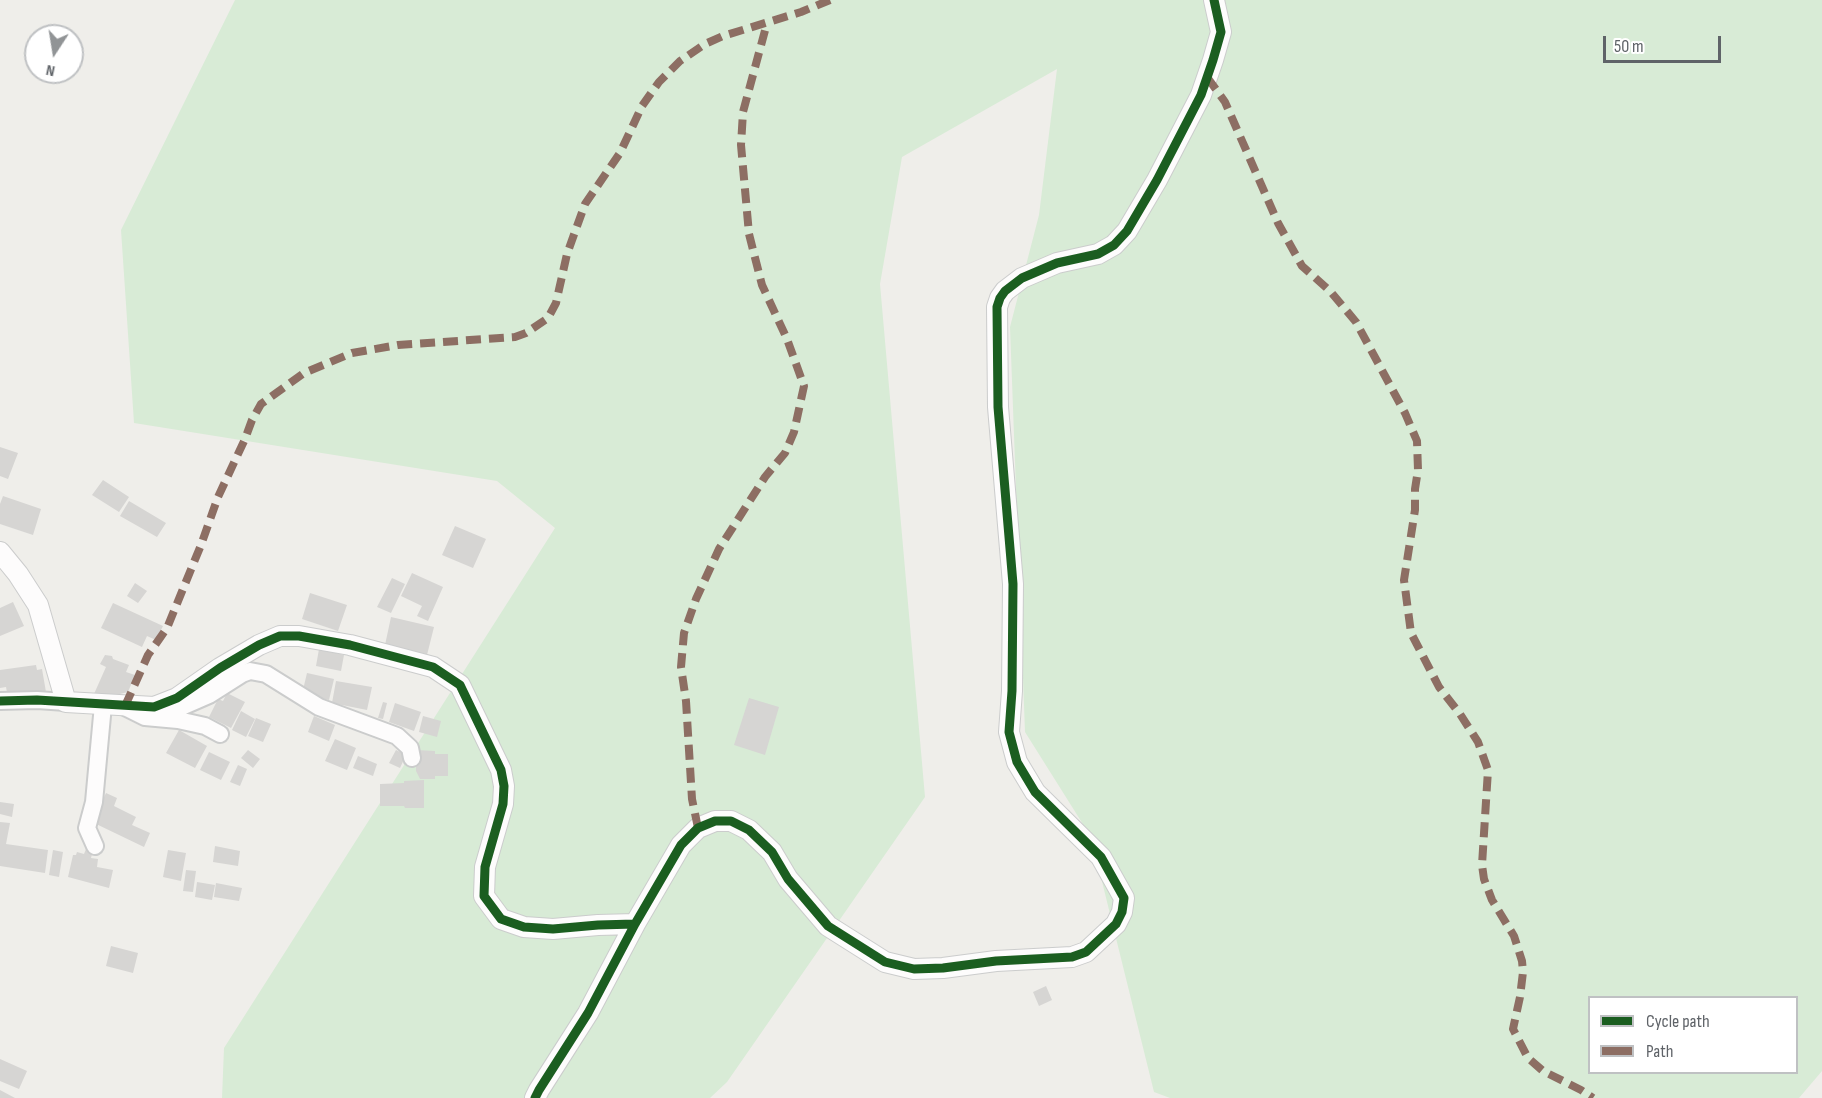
<!DOCTYPE html>
<html>
<head>
<meta charset="utf-8">
<style>
  body { margin:0 }
  #map { position:relative; width:1822px; height:1098px; overflow:hidden; background:#efeeea; font-family:"Sofia Sans Condensed",sans-serif }
  canvas { display:block }
  .legend { position:absolute; left:1588px; top:996px; width:210px; height:78px; box-sizing:border-box; background:#fff; border:2px solid #bfc1c3; margin:0; padding:8px 10px; list-style:none; font-size:18px; color:#5f6368 }
  .legend li { display:flex; align-items:center; gap:12px; height:30px }
  .legend b { width:30px; border:2px solid #bfc1c3 }
  .north { position:absolute; left:24px; top:24px; width:60px; height:60px; box-sizing:border-box; background:#fff; border:2px solid #bfc1c3; border-radius:50%; rotate:192deg; font-size:16px; font-weight:700; line-height:24px; text-align:center; color:#5f6368 }
  .north::after { content:''; display:block; margin:auto; width:21px; height:27px; background:#919496; clip-path:polygon(50% 0,100% 100%,50% 72%,0 100%) }
  .scale { position:absolute; left:1603px; top:36px; width:118px; height:27px; box-sizing:border-box; border:3px solid #5f6368; border-top:0; padding-left:8px; font-size:18px; line-height:21px; white-space:nowrap; color:#5f6368; -webkit-text-stroke:4px #fff; paint-order:stroke }
</style>
</head>
<body>
<div id="map">
<canvas width="1822" height="1098"></canvas>
<ul class="legend">
<li><b style="height:8px;background:#1b5e20"></b>Cycle path</li>
<li><b style="height:8px;background:#8d6e63"></b>Path</li>
</ul>
<div class="north">N</div>
<div class="scale">50 m</div>
</div>
<script>
const g = document.querySelector('canvas').getContext('2d');
g.lineJoin = 'round';
function fillPath(path, color) { g.fillStyle = color; g.fill(path, 'evenodd'); }
const shape = rows => new Path2D(rows.map(r => 'M' + r).join(''));
function strokePath(path, color, width, dash) { g.strokeStyle = color; g.lineWidth = width; g.lineCap = dash ? 'butt' : 'round'; g.setLineDash(dash || []); g.stroke(path); }
fillPath(shape([
  [235,0,1822,0,1822,1071,1799,1098,1170,1098,1154,1092,1091,837,1025,732,1010,327,1039,215,1057,69,902,157,880,284,925,797,727,1082,710,1098,222,1098,224,1048,555,528,497,481,134,423,121,230],
  [1590,998,1796,998,1796,1072,1590,1072]
]), '#d8ebd6');
fillPath(shape([
  [0,447,18,453,8,479,0,476],
  [103,480,129,497,119,512,92,495],
  [3,496,41,509,33,535,0,524,0,504],
  [129,501,166,523,157,537,120,516],
  [455,526,486,539,473,568,442,555],
  [412,573,443,587,428,621,417,616,422,606,401,596],
  [392,578,405,584,391,613,377,607],
  [135,583,147,591,138,603,127,596],
  [310,593,347,605,338,631,302,619],
  [13,602,24,626,0,636,0,608],
  [113,603,163,626,156,640,147,636,142,647,101,628],
  [391,617,434,627,427,655,385,645],
  [319,649,344,655,341,671,316,666],
  [105,655,112,656,113,659,129,665,126,672,135,675,128,692,112,696,94,694,106,667,100,664],
  [36,665,37,670,42,669,46,692,8,698,6,687,0,688,0,670],
  [307,673,334,679,329,700,302,694],
  [336,681,372,687,367,710,332,703],
  [227,693,245,702,231,728,209,717,218,699,223,701],
  [749,698,779,707,765,755,734,745],
  [383,702,387,703,383,719,378,718],
  [395,703,421,712,414,731,389,722],
  [241,711,255,719,246,737,232,730],
  [314,716,335,725,329,741,308,732],
  [423,716,441,721,437,737,419,732],
  [256,718,271,724,263,742,248,736],
  [179,730,207,746,195,768,166,753],
  [335,739,356,748,347,770,325,761],
  [248,750,260,759,253,768,241,758],
  [396,750,406,755,400,768,389,763],
  [416,750,435,751,435,754,448,754,448,776,435,776,435,779,420,779,416,771],
  [209,752,230,762,221,780,200,770],
  [358,756,377,764,373,776,353,768],
  [238,765,247,769,240,786,230,782],
  [424,780,424,808,405,808,404,806,380,806,380,784,404,783,404,781],
  [106,793,117,798,114,806,136,817,132,825,150,833,144,847,92,822],
  [0,802,14,804,12,817,0,814],
  [0,822,10,823,6,844,48,850,45,873,0,866],
  [215,846,240,851,238,866,213,862],
  [86,849,93,850,91,858,98,859,97,867,113,870,109,888,68,877,73,855,76,855,77,852,84,854],
  [53,850,63,852,59,877,49,875],
  [168,850,186,853,181,881,163,877],
  [186,870,196,871,193,892,183,891],
  [197,882,215,885,212,900,195,897],
  [216,883,242,888,239,901,214,897],
  [111,946,138,953,133,973,106,966],
  [1046,986,1052,1000,1039,1006,1033,992],
  [0,1059,27,1071,19,1089,0,1081],
  [0,1090,15,1098,0,1098]
]), '#d6d5d3');
const minor = shape([
  [0,701,37,700,66,702],
  [123,706,145,717,178,720,205,726,220,734],
  [156,706,170,712,209,695,242,674,250,671,266,674,319,707,397,736,410,748,412,758],
  [95,846,87,828,94,802,103,705]
]);
const tertiary = shape([
  [0,552,18,574,38,605,66,702,154,707,177,698,220,668,259,645,280,636,299,636,350,645,433,667,460,685,501,770,504,786,503,804,485,867,484,896,501,919,524,927,553,929,598,925,635,924],
  [535,1098,539,1090,588,1013,635,924,681,845,698,828,715,821,731,821,749,830,772,852,788,879,828,926,885,962,914,969,943,968,996,961,1072,957,1086,952,1116,924,1122,912,1124,898,1101,857,1035,792,1017,762,1009,732,1012,691,1013,584,998,407,997,307,1000,298,1005,291,1022,278,1057,263,1098,254,1114,245,1127,231,1157,180,1201,95,1213,60,1221,32,1214,0]
]);
strokePath(minor, '#cbcccc', 20);
strokePath(tertiary, '#cbcccc', 22);
strokePath(minor, '#fdfcfc', 16);
strokePath(tertiary, '#fdfcfc', 20);
strokePath(shape([
  [1207,77,1225,102,1278,223,1302,266,1330,291,1356,322,1405,413,1417,441,1418,470,1415,489,1415,510,1404,580,1411,633,1439,687,1460,714,1478,742,1488,770,1482,865,1484,879,1492,900,1514,936,1522,961,1523,972,1520,997,1513,1029,1528,1058,1543,1071,1581,1090,1593,1098],
  [125,706,148,655,167,628,201,545,218,497,245,439,252,420,261,404,304,373,352,353,398,345,515,337,526,333,548,318,556,303,567,254,585,204,620,153,642,106,659,82,680,61,705,44,723,36,801,12,830,0],
  [698,828,692,799,686,701,681,667,684,633,696,599,719,549,765,477,785,453,794,432,804,386,787,339,762,285,749,234,741,145,743,112,767,23]
]), '#8d6e63', 8, [15, 8]);
strokePath(shape([
  [0,701,37,700,154,707,177,698,220,668,259,645,280,636,299,636,350,645,433,667,460,685,501,770,504,786,503,804,485,867,484,896,501,919,524,927,553,929,598,925,635,924],
  [535,1098,539,1090,588,1013,635,924,681,845,698,828,715,821,731,821,749,830,772,852,788,879,828,926,885,962,914,969,943,968,996,961,1072,957,1086,952,1116,924,1122,912,1124,898,1101,857,1035,792,1017,762,1009,732,1012,691,1013,584,998,407,997,307,1000,298,1005,291,1022,278,1057,263,1098,254,1114,245,1127,231,1157,180,1201,95,1213,60,1221,32,1214,0]
]), '#1b5e20', 9);
</script>
</body>
</html>
